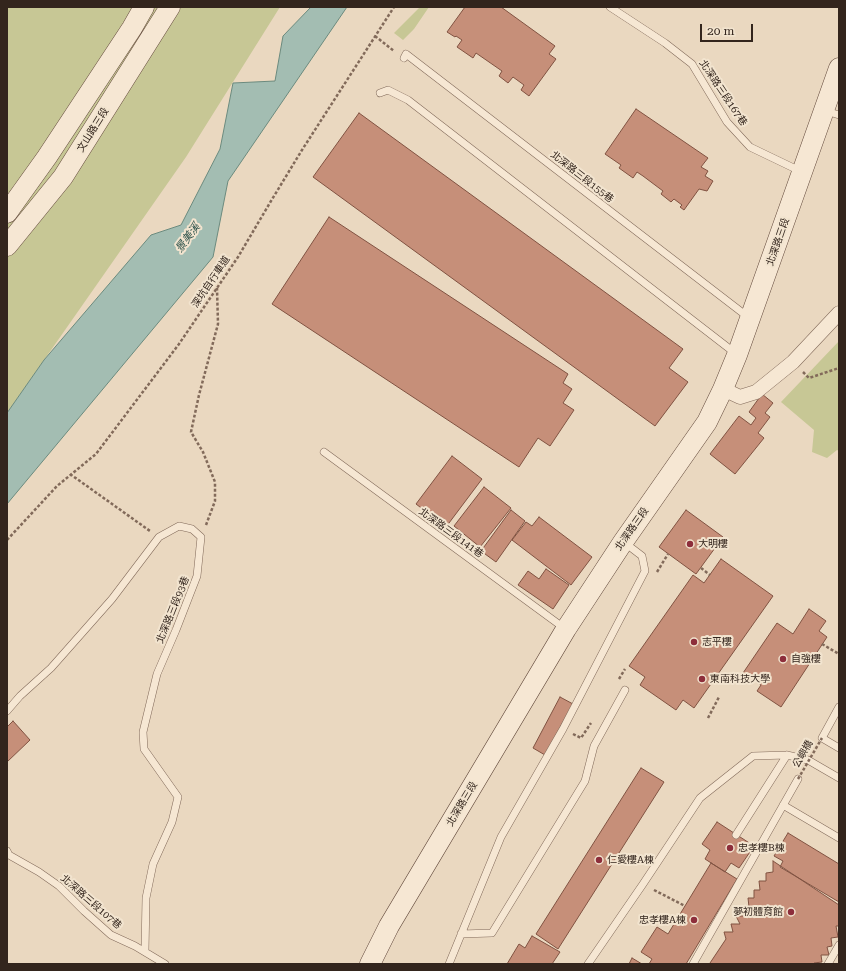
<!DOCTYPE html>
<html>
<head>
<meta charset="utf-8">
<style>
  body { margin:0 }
  #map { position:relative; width:846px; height:971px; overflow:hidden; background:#ead8c0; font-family:"Roboto Serif",serif }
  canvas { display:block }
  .frame { position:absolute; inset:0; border:8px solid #33251d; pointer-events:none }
  .scale { position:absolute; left:700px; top:24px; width:53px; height:18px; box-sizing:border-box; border:2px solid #33251d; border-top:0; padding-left:5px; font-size:12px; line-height:14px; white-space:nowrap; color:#33251d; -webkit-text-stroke:3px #f2e4cf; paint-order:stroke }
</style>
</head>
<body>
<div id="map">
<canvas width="846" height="971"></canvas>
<div class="frame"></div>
<div class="scale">20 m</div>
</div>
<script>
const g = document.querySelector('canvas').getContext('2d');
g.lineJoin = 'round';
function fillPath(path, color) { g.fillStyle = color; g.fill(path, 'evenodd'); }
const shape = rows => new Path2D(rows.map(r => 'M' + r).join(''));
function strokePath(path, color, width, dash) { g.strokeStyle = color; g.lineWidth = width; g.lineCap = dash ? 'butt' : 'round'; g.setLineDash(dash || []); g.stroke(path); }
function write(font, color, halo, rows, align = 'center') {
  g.font = font + ' "Roboto Serif","Noto Sans TC",serif'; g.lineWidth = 4; g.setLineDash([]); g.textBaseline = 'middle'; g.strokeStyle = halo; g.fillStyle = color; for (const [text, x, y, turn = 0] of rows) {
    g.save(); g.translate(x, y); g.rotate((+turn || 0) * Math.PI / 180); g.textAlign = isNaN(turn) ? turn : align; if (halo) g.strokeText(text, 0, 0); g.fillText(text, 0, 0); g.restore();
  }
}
fillPath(shape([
  [7,7,280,7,186,157,7,413],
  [420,7,429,7,414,29,403,40,394,33],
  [839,341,839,451,837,450,827,458,812,452,814,430,781,402]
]), '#c7c795');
const water = shape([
  [311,7,347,7,228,181,213,257,7,504,7,413,44,360,151,235,181,225,220,149,233,83,275,81,283,36,311,7]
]);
fillPath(water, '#a3bdb2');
strokePath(water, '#6b8a7e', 1);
const building = shape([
  [465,7,501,7,555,46,549,54,556,59,529,96,521,90,524,85,513,77,508,83,499,76,502,71,476,53,473,58,457,47,462,40,456,36,455,37,447,32,465,7],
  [636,109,708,158,701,167,708,171,705,176,713,181,707,191,699,189,684,210,680,207,682,205,674,199,671,202,661,194,663,191,643,176,637,172,633,178,619,168,621,165,605,154,636,109],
  [359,113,683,349,669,368,688,382,655,426,313,177,359,113],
  [329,217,568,374,563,383,572,389,563,403,574,410,550,446,538,438,519,467,272,304,329,217],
  [762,394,773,403,765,413,770,417,758,433,764,438,735,474,710,454,739,416,751,425,756,418,749,412,762,394],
  [452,456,482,479,446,527,416,504,452,456],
  [484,487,511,508,480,547,454,526,484,487],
  [511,510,525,521,496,562,481,551,511,510],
  [686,510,723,537,696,574,659,547,686,510],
  [539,517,592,557,571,585,512,540,526,522,532,526,539,517],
  [721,559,773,596,694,708,683,700,676,710,640,685,645,677,629,666,693,575,704,583,721,559],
  [546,569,569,585,553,609,518,585,528,571,539,579,546,569],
  [809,609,826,621,819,631,827,637,781,707,757,691,761,685,743,673,777,623,793,634,809,609],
  [560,697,573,704,545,755,533,748,560,697],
  [13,721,30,740,7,762,7,727,13,721],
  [641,768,664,782,558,949,536,934,641,768],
  [717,822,754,846,739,868,731,863,725,872,705,859,710,850,702,844,717,822],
  [788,833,839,864,839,902,780,867,783,861,774,856,788,833],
  [773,861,839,905,839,926,836,926,838,937,831,938,832,946,827,947,829,955,821,955,822,962,814,963,815,964,711,964,710,963,726,939,724,932,733,932,731,924,740,924,736,916,744,916,741,908,749,907,748,898,754,898,754,890,760,890,759,881,766,881,766,873,773,872,773,861],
  [711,863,737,879,686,964,649,964,652,959,641,952,657,927,668,934,711,863],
  [532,936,560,952,552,964,507,964,519,944,525,948,532,936],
  [632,958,642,964,629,964,632,958]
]);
fillPath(building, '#c68f79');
strokePath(building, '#805241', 1);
const service = shape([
  [610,7,665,43,692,64,727,122,750,147,800,171],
  [404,58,406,54,748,317],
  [380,93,388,90,408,100,735,353],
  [826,111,839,115],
  [324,452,564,628],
  [839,707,822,738,839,748],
  [7,711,20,696,51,668,112,599,159,537,179,526,192,529,201,537,197,576,176,630,157,674,143,732,144,749,178,797,172,822,153,864,146,898,145,951],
  [783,805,839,838],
  [736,835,787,755],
  [7,851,9,855,39,872,59,886,84,911,111,935,135,946,165,964],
  [461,934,492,933,585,781,594,746,625,690],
  [449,964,501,837,563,729,645,571,642,556,625,543],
  [588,964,643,884,700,798,753,756,787,755,808,760,839,778],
  [693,964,798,779],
  [828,964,839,945]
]);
const minor = shape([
  [723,389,740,397,756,392,793,362,839,313]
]);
const secondary = shape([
  [7,213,47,157,132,28,144,7],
  [7,246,63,177,170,7],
  [370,964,389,926,566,629,623,542,707,422,723,389,737,355,839,68]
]);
strokePath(service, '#826a5a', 8);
strokePath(minor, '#826a5a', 15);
strokePath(secondary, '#644b3d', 21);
strokePath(shape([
  [375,36,394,51],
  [803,372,809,378,839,368],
  [70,474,150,531],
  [206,525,215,501,215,482,203,452,191,432,199,395,218,324,217,288],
  [7,540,57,486,96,454,179,344,238,257,271,201,302,150,394,7],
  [701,568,710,575],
  [657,572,668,554],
  [822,644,839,654],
  [619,679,625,669],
  [708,718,719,697],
  [573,734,581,738,591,723],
  [654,890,685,906]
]), '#826a5a', 2.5, [3, 2]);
strokePath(service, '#f6e7d3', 7);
strokePath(minor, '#f6e7d3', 14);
strokePath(secondary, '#f6e7d3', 20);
strokePath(shape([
  [798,779,822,738]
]), '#826a5a', 2.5, [3, 2]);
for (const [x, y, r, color] of [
  [690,544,4,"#8d2e3b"],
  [694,642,4,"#8d2e3b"],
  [783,659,4,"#8d2e3b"],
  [702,679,4,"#8d2e3b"],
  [730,848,4,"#8d2e3b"],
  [599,860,4,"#8d2e3b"],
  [791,912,4,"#8d2e3b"],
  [694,920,4,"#8d2e3b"]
]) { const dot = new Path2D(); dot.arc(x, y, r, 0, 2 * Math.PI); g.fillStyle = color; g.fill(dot); strokePath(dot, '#f2e4cf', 1.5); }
write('10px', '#33251d', '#f2e4cf', [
  ["北深路三段167巷",723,93,56],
  ["文山路三段",93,130,-58],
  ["北深路三段155巷",582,177,38],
  ["北深路三段",778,242,-71],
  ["深坑自行車道",211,282,-56],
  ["北深路三段",632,529,-55],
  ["北深路三段141巷",451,533,36],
  ["北深路三段93巷",173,610,-68],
  ["公嶼橋",803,754,-60],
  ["北深路三段",462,804,-59],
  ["北深路三段107巷",91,902,41]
]);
write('10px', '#33251d', '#f2e4cf', [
  ["大明樓",698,544],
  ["志平樓",702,642],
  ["自強樓",791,659],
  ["東南科技大學",710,679],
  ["忠孝樓B棟",738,848],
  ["仁愛樓A棟",607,860],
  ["夢初體育館",783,912,"right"],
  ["忠孝樓A棟",686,920,"right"]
], 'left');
write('italic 11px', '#2d524b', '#f2e4cf', [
  ["景美溪",188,238,-53]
]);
</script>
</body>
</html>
